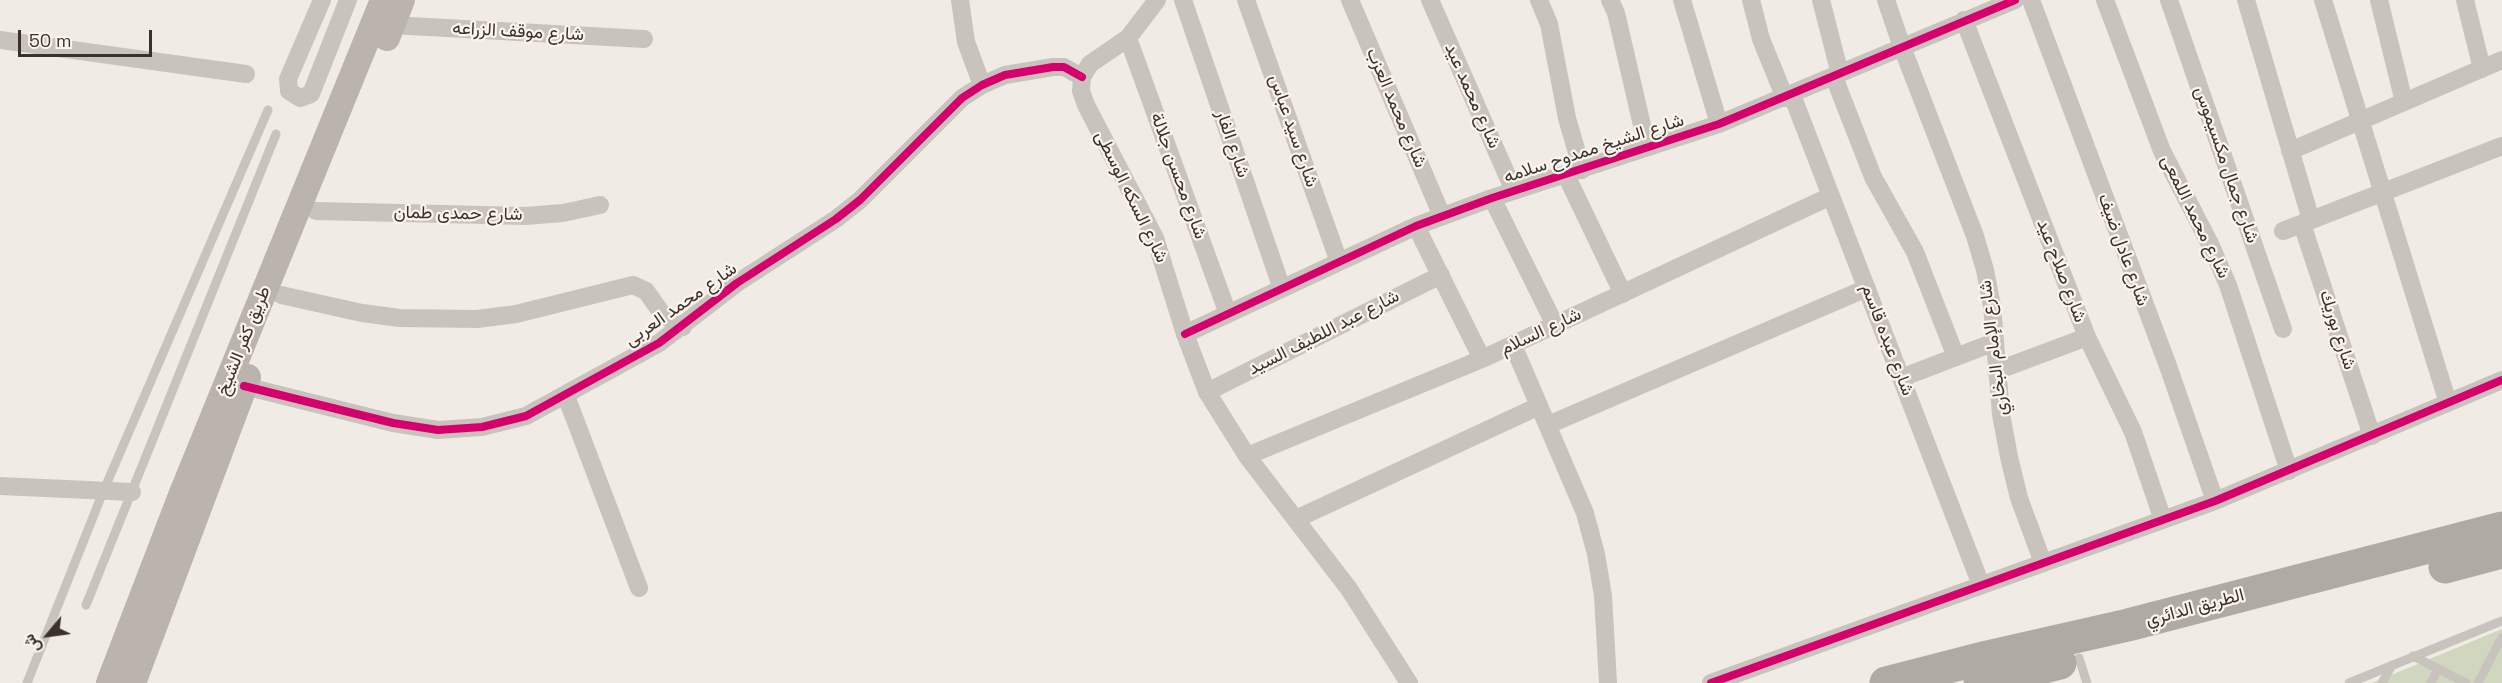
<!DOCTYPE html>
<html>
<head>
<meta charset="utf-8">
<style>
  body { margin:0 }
  #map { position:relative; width:2502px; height:683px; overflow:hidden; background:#f0ebe5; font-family:"Space Grotesk",Vazirmatn,sans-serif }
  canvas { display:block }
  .north { position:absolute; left:18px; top:605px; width:60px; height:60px; -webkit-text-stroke:4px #fbf5ee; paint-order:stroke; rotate:241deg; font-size:16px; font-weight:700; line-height:24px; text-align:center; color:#3b302b }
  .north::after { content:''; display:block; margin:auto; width:21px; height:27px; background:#3b302b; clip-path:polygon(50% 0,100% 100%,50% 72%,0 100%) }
  .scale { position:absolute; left:18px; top:30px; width:134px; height:27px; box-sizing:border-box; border:3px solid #3b302b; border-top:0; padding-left:8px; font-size:18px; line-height:21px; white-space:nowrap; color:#3b302b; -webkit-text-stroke:4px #fbf5ee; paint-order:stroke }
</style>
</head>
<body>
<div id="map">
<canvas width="2502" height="683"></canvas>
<div class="north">ش</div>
<div class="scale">50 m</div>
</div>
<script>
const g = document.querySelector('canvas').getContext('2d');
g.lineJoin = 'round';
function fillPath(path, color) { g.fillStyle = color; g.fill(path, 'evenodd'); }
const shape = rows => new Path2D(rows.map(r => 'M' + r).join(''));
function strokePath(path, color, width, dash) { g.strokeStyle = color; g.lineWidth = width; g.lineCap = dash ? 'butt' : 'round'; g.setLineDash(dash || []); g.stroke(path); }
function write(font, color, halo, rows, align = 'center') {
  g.font = font + ' "Space Grotesk",Vazirmatn,sans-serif'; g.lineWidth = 4.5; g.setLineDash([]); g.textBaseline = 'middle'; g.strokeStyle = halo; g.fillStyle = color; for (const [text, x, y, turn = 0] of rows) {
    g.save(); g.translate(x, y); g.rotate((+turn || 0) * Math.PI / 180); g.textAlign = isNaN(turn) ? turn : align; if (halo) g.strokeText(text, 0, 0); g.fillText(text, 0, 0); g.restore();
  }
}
fillPath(shape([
  [2502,629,2502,683,2372,683]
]), '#d1d6bf');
strokePath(shape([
  [86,605,276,134],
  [2413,656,2466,683],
  [2079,658,2087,683],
  [27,683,103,492,268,110],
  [2349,683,2502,621],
  [2382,683,2392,665],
  [2431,683,2438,669],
  [2478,683,2502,637]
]), '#c9c3be', 9);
strokePath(shape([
  [322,0,288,79,289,91,300,98,311,94,348,0],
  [960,0,966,42,982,85],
  [1157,0,1128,38,1090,64,1082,77,1081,91,1086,105,1155,238,1185,334,1207,392,1247,456,1349,589,1409,683],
  [1183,0,1282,289],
  [1246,0,1339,262],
  [1350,0,1442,216],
  [1430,0,1514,191],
  [1539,0,1549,24,1567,118,1582,170],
  [1610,0,1616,13,1647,147],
  [1682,0,1719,124],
  [1751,0,1761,39,1785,98],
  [1821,0,1840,74],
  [1886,0,1902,47,1975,236,1985,270,1992,306,2001,414,2009,457,2019,498,2043,563],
  [2031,0,2168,366,2215,501],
  [2105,0,2162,151,2211,246,2228,285,2289,471],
  [2169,0,2283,329],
  [2246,0,2311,220],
  [2323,0,2448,403],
  [2379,0,2404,102],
  [2465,0,2482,69],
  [1964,20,2087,337,2133,432,2163,520],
  [392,25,644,39],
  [1128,38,1228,314],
  [0,40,246,74],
  [1834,77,1873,177,1915,252,1956,357],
  [1792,95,1981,585],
  [2290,151,2502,60],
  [1566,175,1623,294],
  [1492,198,1555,325],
  [316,211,525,216,563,213,600,205],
  [2302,224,2372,436],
  [1416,226,1482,359],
  [2283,231,2502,146],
  [281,295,362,313,400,318,477,319,516,314,633,285,646,291,663,315,683,327],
  [1185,334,1416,226,1492,198,1719,124,2015,0],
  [1513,345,1585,513,1596,554,1603,596,1608,683],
  [1996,371,2087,337],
  [1901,378,1995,342],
  [244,386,393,423,438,430,482,427,526,416,659,343,737,283,836,219,860,200,962,98,982,85,1005,75,1053,67,1064,67,1082,77],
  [1207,392,1441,275],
  [566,396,639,588],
  [1548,425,1867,288],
  [1247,456,1482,359,1831,196],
  [0,486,132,492],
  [1296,519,1539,406],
  [1711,683,2215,501,2502,380]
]), '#c9c3be', 18);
strokePath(shape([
  [387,38,402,0],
  [109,683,182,493,383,0],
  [133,683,248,377]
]), '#bab3ae', 26);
strokePath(shape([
  [2445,567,2502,552],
  [1886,683,1987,657,2128,625,2502,528],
  [1980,683,2060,663]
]), '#afaaa4', 33);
strokePath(shape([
  [1185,334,1416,226,1492,198,1719,124,2015,0],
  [244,386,393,423,438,430,482,427,526,416,659,343,737,283,836,219,860,200,962,98,982,85,1005,75,1053,67,1064,67,1082,77],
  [1711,683,2215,501,2502,380]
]), '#d6006c', 8);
write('18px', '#3b302b', '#fbf5ee', [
  ["شارع موقف الزراعه",518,32,3],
  ["شارع محمد عيد",1472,96,66],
  ["شارع محمد العزب",1396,108,67],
  ["شارع سيد عباس",1293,131,71],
  ["شارع الفار",1232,144,71],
  ["شارع الشيخ ممدوح سلامه",1594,149,-18],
  ["شارع جمال مكسيموس",2226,165,71],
  ["شارع محسن جلالة",1178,176,70],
  ["شارع السكه الوسطى",1131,197,64],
  ["شارع حمدى طمان",458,214,1],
  ["شارع محمد اللمعى",2195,217,64],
  ["شارع عادل ضيف",2123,250,70],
  ["شارع صلاح عيد",2061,271,69],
  ["شارع محمد العربى",681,305,-35],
  ["شارع بوريك",2337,330,72],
  ["شارع السلام",1541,332,-25],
  ["شارع عبد اللطيف السيد",1324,333,-27],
  ["شارع عبده قاسم",1887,340,69],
  ["طريق كفر الشيخ",244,341,-68],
  ["شارع الإمام البخاري",1994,348,-97],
  ["الطريق الدائري",2195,608,-15]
]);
</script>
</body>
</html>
